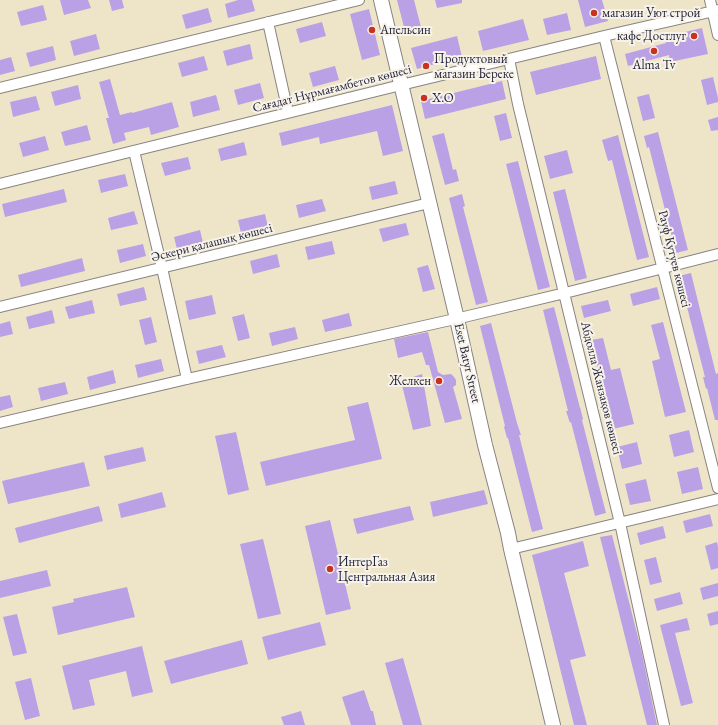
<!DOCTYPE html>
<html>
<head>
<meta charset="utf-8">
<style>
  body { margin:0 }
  canvas { display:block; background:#eee5c8 }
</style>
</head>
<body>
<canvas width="718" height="725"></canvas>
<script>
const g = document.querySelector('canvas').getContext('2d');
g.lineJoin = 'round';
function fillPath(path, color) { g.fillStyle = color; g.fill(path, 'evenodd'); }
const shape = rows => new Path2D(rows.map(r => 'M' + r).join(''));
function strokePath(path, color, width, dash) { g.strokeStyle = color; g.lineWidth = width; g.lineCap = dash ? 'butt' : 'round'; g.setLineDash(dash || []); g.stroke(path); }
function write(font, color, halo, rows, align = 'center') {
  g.font = font + ' "EB Garamond",serif'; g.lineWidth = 4; g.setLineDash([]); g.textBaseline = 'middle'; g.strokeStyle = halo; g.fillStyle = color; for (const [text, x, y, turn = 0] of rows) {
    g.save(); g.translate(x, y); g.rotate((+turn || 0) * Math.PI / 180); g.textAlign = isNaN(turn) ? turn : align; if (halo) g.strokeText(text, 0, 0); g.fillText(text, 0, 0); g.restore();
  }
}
fillPath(shape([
  [60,0,88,0,91,8,64,15],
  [109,0,122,0,124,8,112,11],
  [238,0,252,0,255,11,228,18,225,4],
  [397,0,414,0,422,31,406,35],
  [435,0,462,0,462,3,437,8],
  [578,0,602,0,608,21,585,27],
  [43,5,47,20,21,26,17,12],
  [208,8,212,22,186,29,182,15],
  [369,9,380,55,362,60,350,14],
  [567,13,571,30,547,35,543,19],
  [523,19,529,40,483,51,478,31],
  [322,22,326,36,300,43,296,29],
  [702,28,708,54,670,62,669,55,628,66,625,54,666,43,664,37],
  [96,34,100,49,74,56,70,41],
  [457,36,462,57,417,69,411,48],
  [250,44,253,59,227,66,223,51],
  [53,46,56,60,30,67,26,53],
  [204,56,208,70,182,77,178,63],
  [596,56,601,79,536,95,530,72],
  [11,57,15,71,0,75,0,60],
  [335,66,339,80,313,87,309,73],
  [713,77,718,98,718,102,707,105,701,80],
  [110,79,120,115,132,112,132,113,172,102,179,127,151,135,149,127,124,133,126,140,113,144,106,118,109,118,99,82],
  [502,81,506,99,425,119,421,101],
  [260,83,264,98,238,105,234,90],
  [78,85,81,99,55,106,51,92],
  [649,94,655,118,643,121,637,97],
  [216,95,220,110,193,117,190,102],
  [36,96,40,110,13,117,10,102],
  [392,105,403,151,383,156,377,131,320,144,319,137,282,146,279,133],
  [506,113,512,138,500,141,494,116],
  [718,117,718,130,711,131,708,120],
  [87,125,91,140,65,146,61,132],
  [658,132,688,250,676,253,649,147,647,148,644,136],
  [444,133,453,170,456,169,459,181,445,185,432,136],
  [618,135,649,257,637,260,612,160,608,161,602,140],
  [45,136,49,150,23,157,19,143],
  [244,142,247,155,221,161,218,149],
  [567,150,573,173,550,179,544,156],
  [188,157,191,169,165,176,161,163],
  [518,161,550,287,538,290,506,164],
  [125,174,128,186,101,193,98,180],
  [395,181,398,194,372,200,369,187],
  [64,189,67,202,5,217,2,204],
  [565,189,587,278,575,281,553,192],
  [462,194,465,206,463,207,488,302,476,305,449,198],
  [322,199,326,211,299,218,296,205],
  [134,211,138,224,111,230,108,218],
  [265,214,268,227,241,233,238,220],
  [406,223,409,235,383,242,379,229],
  [200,230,203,243,177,249,174,237],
  [332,241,335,254,308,260,305,247],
  [143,244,146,256,120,263,117,250],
  [277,254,280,267,253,274,250,261],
  [82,258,85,271,21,287,18,275],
  [428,265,435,289,423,292,417,268],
  [691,273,716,374,718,373,718,420,715,420,707,388,706,389,703,377,705,377,679,276],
  [144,287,147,300,120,306,117,294],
  [657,287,660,299,633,306,630,294],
  [212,295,216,314,189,320,185,301],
  [92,300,95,313,69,319,65,307],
  [608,300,611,311,584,318,581,306],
  [554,307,580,408,580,407,583,419,582,420,606,513,595,516,571,422,570,423,566,411,568,411,543,310],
  [52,310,55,323,29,329,26,317],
  [349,313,352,326,325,332,322,320],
  [244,314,250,338,238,341,232,317],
  [151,317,157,342,145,345,139,320],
  [10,321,13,334,0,337,0,324],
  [663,322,686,412,665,417,652,361,660,359,651,325],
  [491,323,517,423,521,435,519,435,543,529,532,532,508,438,507,438,504,427,505,426,480,326],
  [295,327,298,339,272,346,269,333],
  [428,332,438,372,443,375,451,374,454,377,456,380,456,385,453,387,462,419,445,423,429,365,426,365,422,352,398,358,394,339],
  [603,338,611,370,620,368,634,424,613,429,591,340],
  [222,345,226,357,199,364,196,351],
  [161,359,164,371,138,378,135,365],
  [113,370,116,383,90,390,87,377],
  [422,374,431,426,413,430,401,381],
  [65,382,68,394,41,401,38,388],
  [10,395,13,407,0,411,0,397],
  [368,402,382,459,266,486,260,462,355,440,347,407],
  [689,430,694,452,674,457,669,435],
  [236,432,249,490,228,495,215,436],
  [637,442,642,464,622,469,617,447],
  [143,447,146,461,107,470,104,456],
  [84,462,90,486,8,504,2,481],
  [698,467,703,489,682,494,677,472],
  [646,479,651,501,630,505,625,484],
  [484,490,488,504,433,517,430,502],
  [162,492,166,507,121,518,118,504],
  [99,506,103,521,19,543,15,528],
  [410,506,414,520,357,534,353,519],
  [710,514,713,526,686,533,683,521],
  [330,520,351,609,326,615,305,526],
  [663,526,666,538,640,545,637,533],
  [612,535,641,649,657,725,647,725,600,537],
  [263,539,281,614,258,619,240,544],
  [583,541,589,566,564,573,586,656,570,660,587,725,574,725,532,555],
  [717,542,718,547,718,568,711,570,705,546],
  [656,557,662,582,650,585,644,560],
  [47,570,51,586,0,598,0,581],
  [718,583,718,596,703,600,700,588],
  [127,587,135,617,58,635,52,607,74,602,73,599],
  [680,592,683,604,657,611,654,599],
  [718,611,718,624,710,626,707,614],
  [17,614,27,653,13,656,3,617],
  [687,618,690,630,675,633,693,703,681,706,660,625],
  [320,622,326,645,268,660,262,637],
  [242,640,248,664,171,684,164,661],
  [142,646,153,692,132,697,126,671,89,680,95,705,73,710,62,666],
  [403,658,422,725,403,725,385,663],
  [31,678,40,716,25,720,15,682],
  [364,690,371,711,373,711,376,725,351,725,342,697],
  [301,711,305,725,284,725,281,717]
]), '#baa1e6');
const street = shape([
  [710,0,718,35],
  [268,22,288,112],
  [604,36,718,488],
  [509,59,518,104,620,523,664,725],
  [0,88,359,0],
  [134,151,162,268,187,379],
  [0,184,401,85,604,36,718,10],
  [0,307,429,203],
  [0,423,187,379,464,317,565,293,718,254],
  [511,549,718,499]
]);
const secondary = shape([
  [381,0,457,319,485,445,508,533,511,549,553,725]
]);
strokePath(street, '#888482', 12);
strokePath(secondary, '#888482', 16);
strokePath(street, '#fff', 10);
strokePath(secondary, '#fff', 14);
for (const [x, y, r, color] of [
  [594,13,4,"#c8321e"],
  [372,30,4,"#c8321e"],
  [694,36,4,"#c8321e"],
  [654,51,4,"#c8321e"],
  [426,66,4,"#c8321e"],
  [424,98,4,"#c8321e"],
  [439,381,4,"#c8321e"],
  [330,569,4,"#c8321e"]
]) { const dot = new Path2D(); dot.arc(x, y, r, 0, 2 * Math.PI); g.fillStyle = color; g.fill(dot); strokePath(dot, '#f7f3e8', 1.5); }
write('13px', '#22223b', '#f7f3e8', [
  ["магазин Уют строй",602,13],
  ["Апельсин",380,30],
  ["кафе Достлуг",686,36,"right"],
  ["Продуктовый",434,59],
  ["магазин Береке",434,74],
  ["Alma Tv",654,65,"center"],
  ["X.O",432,98],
  ["Желкен",431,381,"right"],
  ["ИнтерГаз",338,562],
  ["Центральная Азия",338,577]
], 'left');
write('13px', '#22223b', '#f7f3e8', [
  ["Сағадат Нұрмағамбетов көшесі",332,89,-14],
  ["Әскери қалашық көшесі",212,243,-14],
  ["Рауф Кутуев көшесі",674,259,76],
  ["Eset Batyr Street",467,363,77],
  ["Абдолла Жанзақов көшесі",601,388,76]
]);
</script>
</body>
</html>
